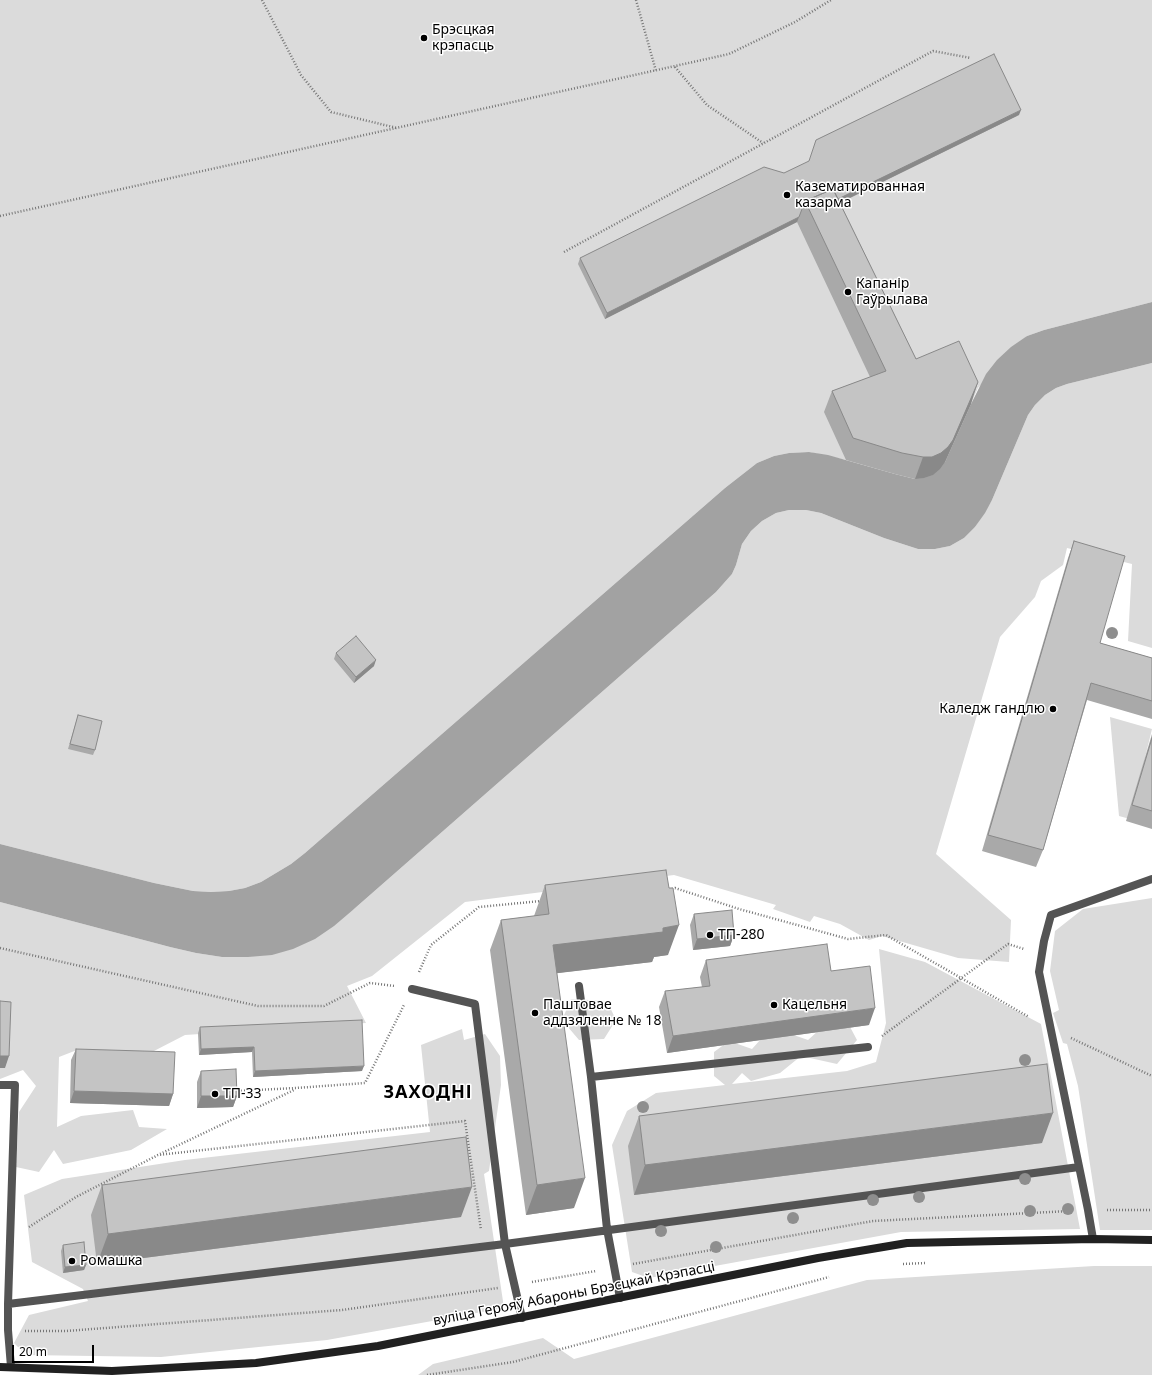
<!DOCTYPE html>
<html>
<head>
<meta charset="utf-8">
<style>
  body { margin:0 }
  #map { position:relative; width:1152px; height:1375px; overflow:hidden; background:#fff; font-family:"Noto Sans",sans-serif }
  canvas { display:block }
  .scale { position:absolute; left:12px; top:1345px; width:82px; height:18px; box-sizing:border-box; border:2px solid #000; border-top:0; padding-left:5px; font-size:12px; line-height:14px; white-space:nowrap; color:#000; -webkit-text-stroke:3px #fff; paint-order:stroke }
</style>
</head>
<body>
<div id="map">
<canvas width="1152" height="1375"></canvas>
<div class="scale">20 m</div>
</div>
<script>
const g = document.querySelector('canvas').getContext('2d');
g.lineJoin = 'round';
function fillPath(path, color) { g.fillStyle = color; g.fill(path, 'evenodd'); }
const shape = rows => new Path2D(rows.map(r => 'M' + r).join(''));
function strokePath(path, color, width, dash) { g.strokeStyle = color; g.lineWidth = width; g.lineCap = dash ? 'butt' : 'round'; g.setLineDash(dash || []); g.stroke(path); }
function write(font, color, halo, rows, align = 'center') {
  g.font = font + ' "Noto Sans",sans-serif'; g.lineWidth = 3; g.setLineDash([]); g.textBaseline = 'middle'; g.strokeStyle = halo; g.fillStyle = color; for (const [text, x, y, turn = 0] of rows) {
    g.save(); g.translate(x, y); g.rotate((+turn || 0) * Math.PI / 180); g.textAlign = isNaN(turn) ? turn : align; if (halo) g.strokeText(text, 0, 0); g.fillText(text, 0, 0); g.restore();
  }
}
fillPath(shape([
  [0,0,1152,0,1152,302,1044,330,1027,336,978,388,945,462,915,479,895,474,846,460,809,452,789,453,774,456,757,463,725,488,305,853,291,864,261,882,245,888,229,891,211,892,193,891,154,883,0,844],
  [1152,363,1152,648,1128,641,1132,564,1067,548,1063,565,1041,581,1035,597,1000,637,936,854,1011,920,1009,962,958,958,882,936,869,940,840,924,814,916,810,922,773,909,776,905,674,875,465,902,372,976,347,986,366,1023,185,1035,152,1052,77,1050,59,1057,57,1127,81,1116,133,1110,139,1127,167,1129,131,1150,63,1164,54,1150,39,1172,16,1167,19,1112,36,1086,23,1070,0,1079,0,902,170,947,196,953,222,957,248,957,354,909,716,592,732,574,736,565,742,544,751,531,762,521,776,513,789,510,806,510,821,513,884,538,918,549,935,549,950,546,964,538,975,527,992,500,1028,415,1035,405,1045,395,1056,388,1067,384],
  [1110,717,1152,729,1130,819,1119,816],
  [1152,898,1152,1230,1100,1230,1078,1086,1067,1044,1063,1043,1053,1013,1059,1010,1050,971,1055,931,1083,909],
  [879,949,925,962,1041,1024,1080,1229,901,1232,649,1278,632,1272,612,1145,627,1111,656,1093,725,1085,714,1076,714,1052,729,1041,752,1049,761,1039,785,1032,808,1040,818,1031,849,1025,857,1040,837,1064,801,1056,780,1073,751,1081,742,1073,732,1084,847,1071,876,1062,886,1023],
  [571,999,607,1001,616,1020,604,1039,579,1040,562,1020],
  [462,1029,464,1040,485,1034,500,1056,501,1085,489,1171,484,1174,504,1308,327,1340,161,1357,26,1355,14,1343,29,1315,88,1301,83,1289,32,1262,24,1195,62,1179,185,1160,430,1132,421,1045],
  [1094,1266,1152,1266,1152,1375,418,1375,433,1364,543,1338,574,1359,867,1280]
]), '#dbdbdb');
fillPath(shape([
  [1152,302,1152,363,1067,384,1056,388,1045,395,1035,405,1028,415,992,500,985,513,975,527,964,538,950,546,935,549,918,549,884,538,821,513,806,510,789,510,776,513,762,521,751,531,742,544,736,565,732,574,716,592,354,909,334,926,315,939,293,949,272,955,248,957,222,957,196,953,170,947,0,902,0,844,154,883,193,891,211,892,229,891,245,888,261,882,291,864,305,853,725,488,757,463,774,456,789,453,809,452,828,455,895,474,915,479,945,462,971,404,986,374,997,360,1011,347,1027,336,1044,330]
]), '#a2a2a2');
strokePath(shape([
  [262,0,301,75,331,112,397,128],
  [636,0,656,71],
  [675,67,707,105,763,143],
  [0,216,729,54,795,22,831,0],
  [564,252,933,51,971,58],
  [672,889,675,888,739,909,848,939,886,935,1029,1017],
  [0,948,258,1006,324,1006,370,983,395,986],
  [419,972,431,945,479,907,541,901],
  [882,1036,1008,944,1024,949],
  [1071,1038,1152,1076],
  [235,1091,296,1088,365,1083,404,1005],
  [160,1154,294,1090],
  [1107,1210,1152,1210],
  [29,1227,76,1197,158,1155,465,1121,481,1230],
  [633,1264,873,1221,1070,1211],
  [903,1264,926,1263],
  [532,1282,596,1271],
  [25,1331,66,1331,342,1310,498,1288],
  [427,1375,513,1362,829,1277]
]), '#767676', 2.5, [1, 2]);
strokePath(shape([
  [579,986,591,1077],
  [412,989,475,1004,505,1244,522,1318],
  [0,1085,15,1085,8,1304,8,1330,11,1367],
  [1093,1239,1088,1210,1039,972,1044,941,1051,915,1152,879],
  [620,1298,607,1229,591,1077,868,1047],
  [8,1304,505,1244,1079,1167]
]), '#545454', 8);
strokePath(shape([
  [0,1367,112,1371,256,1363,378,1346,818,1258,907,1243,1093,1239,1152,1240]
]), '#212121', 8);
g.fillStyle = '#8e8e8e';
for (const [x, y] of [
  [1112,633],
  [1025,1060],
  [643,1107],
  [1025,1179],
  [919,1197],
  [873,1200],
  [1068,1209],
  [1030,1211],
  [793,1218],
  [661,1231],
  [716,1247]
]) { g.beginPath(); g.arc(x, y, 6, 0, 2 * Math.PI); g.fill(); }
fillPath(shape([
  [1019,115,840,203,916,359,971,404,945,462,940,469,933,475,924,478,915,479,895,474,846,460,824,412,832,391,870,377,797,222,605,319,578,264,580,258,784,173],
  [1074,541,1100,643,1152,658,1152,719,1087,700,1043,850,1036,867,982,851,1068,558],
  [336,653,374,666,354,683,334,659],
  [78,715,95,750,93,755,68,749],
  [1152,734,1152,829,1126,821],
  [545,885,668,955,654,957,652,962,557,973,574,1208,526,1215,490,950,501,920,534,916],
  [694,914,734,935,730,946,693,950,690,925],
  [706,960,831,971,869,1025,667,1053,659,1007,665,991,702,987,700,977],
  [200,1027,362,1071,253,1077,252,1052,199,1055,198,1033],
  [76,1049,173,1094,169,1106,70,1103,71,1060],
  [201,1071,237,1096,233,1107,197,1108,197,1082],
  [639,1116,1042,1143,634,1195,628,1146],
  [102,1185,461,1217,97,1264,91,1215],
  [63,1245,86,1265,84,1270,63,1273,61,1251]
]), '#a9a9a9');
fillPath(shape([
  [1021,110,1019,115,825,210,810,212],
  [799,217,797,222,605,319,607,313],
  [978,382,971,404,945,462,940,469,933,475,924,478,915,479,923,457],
  [376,660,374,666,354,683,356,677],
  [679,925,668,955,654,957,652,962,542,975,553,945],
  [734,935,730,946,693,950,697,939],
  [875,1008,869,1025,667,1053,673,1036],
  [254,1047,252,1052,199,1055,201,1049],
  [0,1056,9,1056,5,1068,0,1068],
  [364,1066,362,1071,253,1077,255,1071],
  [74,1091,173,1094,169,1106,70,1103],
  [201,1096,237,1096,233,1107,197,1108],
  [1053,1113,1042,1143,634,1195,645,1165],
  [585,1178,574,1208,526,1215,537,1185],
  [472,1187,461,1217,97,1264,108,1234],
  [86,1265,84,1270,63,1273,65,1267]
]), '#898989');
const building = shape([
  [994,54,1021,110,838,199,833,189,805,201,799,217,607,313,580,258,764,167,784,173,809,161,816,140,994,54],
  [833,189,916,359,959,341,978,382,953,440,948,447,941,453,932,457,923,457,902,453,853,438,832,391,886,371,805,201,833,189],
  [1074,541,1125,556,1100,643,1152,658,1152,701,1091,683,1043,850,988,835,1074,541],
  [356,636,376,660,356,677,336,653,356,636],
  [78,715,102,721,95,750,70,744,78,715],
  [1152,738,1152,811,1132,805,1152,738],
  [666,870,669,888,673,888,679,925,663,928,663,932,553,945,585,1178,537,1185,501,920,549,914,545,885,666,870],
  [732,910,734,935,697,939,694,914,732,910],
  [827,944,831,971,870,966,875,1008,673,1036,665,991,710,986,706,960,827,944],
  [0,1001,11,1002,9,1056,0,1056,0,1001],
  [362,1020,364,1066,255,1071,254,1047,201,1049,200,1027,362,1020],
  [76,1049,175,1052,173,1094,74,1091,76,1049],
  [1047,1064,1053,1113,645,1165,639,1116,1047,1064],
  [236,1069,237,1096,201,1096,201,1071,236,1069],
  [466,1137,472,1187,108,1234,102,1185,466,1137],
  [84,1242,86,1265,65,1267,63,1245,84,1242]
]);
fillPath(building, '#c4c4c4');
strokePath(building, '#898989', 1);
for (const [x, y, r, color] of [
  [424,38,4,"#000"],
  [787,195,4,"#000"],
  [848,292,4,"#000"],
  [1053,709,4,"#000"],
  [710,935,4,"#000"],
  [774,1005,4,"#000"],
  [535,1013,4,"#000"],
  [215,1094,4,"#000"],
  [72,1261,4,"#000"]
]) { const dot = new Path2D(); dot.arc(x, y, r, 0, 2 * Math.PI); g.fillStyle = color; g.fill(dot); strokePath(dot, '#fff', 1.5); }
write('14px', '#000', '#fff', [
  ["Брэсцкая",432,30],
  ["крэпасць",432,46],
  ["Казематированная",795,187],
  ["казарма",795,203],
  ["Капанір",856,284],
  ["Гаўрылава",856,300],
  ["Каледж гандлю",1045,709,"right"],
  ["ТП-280",718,935],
  ["Паштовае",543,1005],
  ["аддзяленне № 18",543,1021],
  ["Кацельня",782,1005],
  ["ТП-33",223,1094],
  ["Ромашка",80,1261]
], 'left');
write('14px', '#000', '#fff', [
  ["вуліца Герояў Абароны Брэсцкай Крэпасці",574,1294,-11]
]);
g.letterSpacing = '1px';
write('bold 18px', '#000', '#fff', [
  ["ЗАХОДНІ",428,1093]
]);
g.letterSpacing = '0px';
</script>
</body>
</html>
